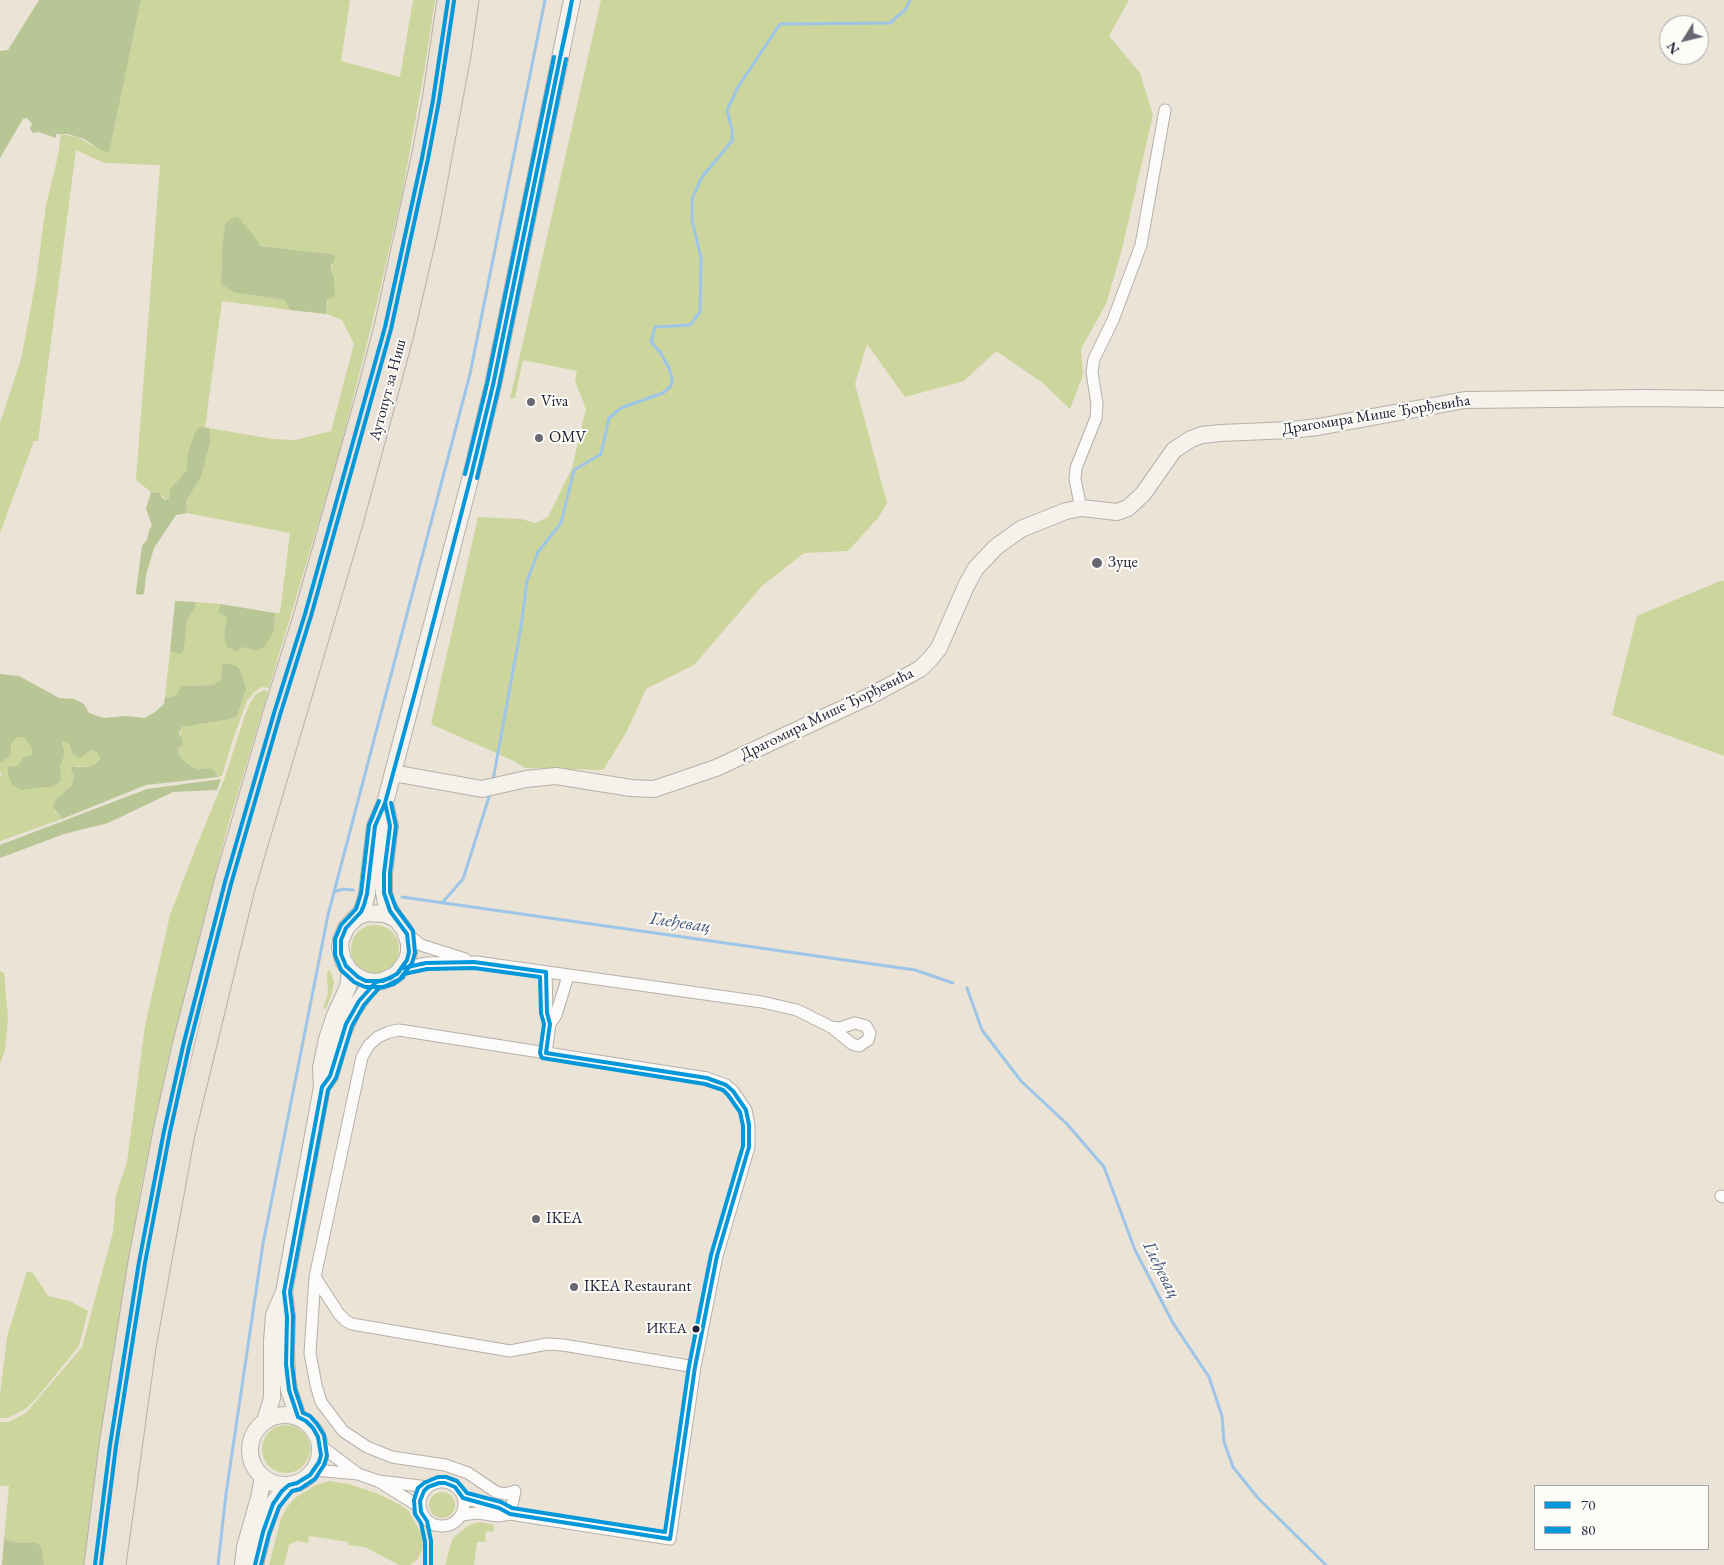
<!DOCTYPE html>
<html>
<head>
<meta charset="utf-8">
<style>
  body { margin:0 }
  #map { position:relative; width:1724px; height:1565px; overflow:hidden; background:#ebe3d6; font-family:"EB Garamond",serif }
  canvas { display:block }
  .legend { position:absolute; left:1534px; top:1485px; width:175px; height:65px; box-sizing:border-box; background:#fdfcf7; border:1px solid #a5a5ac; margin:0; padding:6px 9px; list-style:none; font-size:15px; color:#22223b }
  .legend li { display:flex; align-items:center; gap:10px; height:25px }
  .legend b { width:25px; border:1px solid #a5a5ac }
  .north { position:absolute; left:1659px; top:15px; width:50px; height:50px; box-sizing:border-box; background:#fdfcf7; border:1px solid #a5a5ac; border-radius:50%; rotate:234deg; font-size:14px; font-weight:700; line-height:20px; text-align:center; color:#22223b }
  .north::after { content:''; display:block; margin:auto; width:18px; height:22px; background:#686671; clip-path:polygon(50% 0,100% 100%,50% 72%,0 100%) }
</style>
</head>
<body>
<div id="map">
<canvas width="1724" height="1565"></canvas>
<ul class="legend">
<li><b style="height:6px;background:#0098da"></b>70</li>
<li><b style="height:6px;background:#0098da"></b>80</li>
</ul>
<div class="north">N</div>
</div>
<script>
const g = document.querySelector('canvas').getContext('2d');
g.lineJoin = 'round';
function fillPath(path, color) { g.fillStyle = color; g.fill(path, 'evenodd'); }
const shape = rows => new Path2D(rows.map(r => 'M' + r).join(''));
function strokePath(path, color, width, dash) { g.strokeStyle = color; g.lineWidth = width; g.lineCap = dash ? 'butt' : 'round'; g.setLineDash(dash || []); g.stroke(path); }
function write(font, color, halo, rows, align = 'center') {
  g.font = font + ' "EB Garamond",serif'; g.lineWidth = 4; g.setLineDash([]); g.textBaseline = 'middle'; g.strokeStyle = halo; g.fillStyle = color; for (const [text, x, y, turn = 0] of rows) {
    g.save(); g.translate(x, y); g.rotate((+turn || 0) * Math.PI / 180); g.textAlign = isNaN(turn) ? turn : align; if (halo) g.strokeText(text, 0, 0); g.fillText(text, 0, 0); g.restore();
  }
}
fillPath(shape([
  [141,0,350,0,341,61,400,77,413,0,435,0,424,72,402,194,371,328,338,457,269,688,263,687,260,688,254,692,247,701,233,739,222,776,218,777,215,771,211,768,199,769,192,767,180,757,177,749,182,727,231,719,237,716,222,665,221,680,213,685,181,686,177,694,170,698,165,697,170,652,181,654,184,651,187,620,195,608,196,602,220,604,218,612,220,614,227,617,224,634,244,647,256,651,274,631,275,613,280,613,290,533,187,513,186,501,201,477,211,440,209,428,272,439,295,440,331,431,354,344,342,320,326,314,333,254,260,246,225,224,222,248,221,284,232,292,284,300,290,310,222,301,205,428,200,427,186,471,170,489,169,498,167,500,156,492,151,492,136,480,160,165,104,163,76,150,38,441,34,441,0,533,0,423,21,359,36,280,46,205,58,156,61,134,77,137,99,149,109,152],
  [601,0,1129,0,1109,36,1140,73,1153,115,1121,253,1106,304,1081,349,1083,375,1070,409,1043,383,996,351,964,381,905,397,867,344,855,384,887,503,878,518,848,551,804,553,762,586,694,665,646,689,626,733,603,770,525,768,514,761,431,724,478,517,521,519,535,523,548,517,572,468,586,409,575,381,577,371,523,360,515,398,510,399],
  [1720,581,1724,581,1724,756,1612,715,1637,616],
  [264,690,268,691,266,699,228,825,168,1060,141,1187,100,1441,85,1565,44,1565,41,1546,35,1542,21,1543,4,1539,9,1486,0,1486,0,1422,8,1422,26,1413,82,1347,113,1232,116,1195,127,1162,145,1026,170,915,196,847,225,777,245,715,250,703,256,694],
  [24,736,32,749,32,754,22,758,18,766,11,766,8,768,60,767,65,754,62,742,65,740,69,744,73,755,80,757,91,750,97,752,100,758,98,762,90,767,76,766,71,771,74,776,72,785,56,799,55,811,62,819,0,841,0,778,2,775,0,772,0,763,11,756,11,744,18,737],
  '351 949a24 24 0 1 1 48 0a24 24 0 1 1-48 0Z',
  [330,970,334,982,332,993,326,1009,323,1008,328,993,327,972],
  [0,971,4,973,8,1018,5,1050,0,1064],
  [27,1271,33,1273,48,1296,70,1301,88,1311,79,1346,35,1400,24,1410,7,1418,0,1418,0,1396,7,1337],
  '262 1449a24 24 0 1 1 48 0a24 24 0 1 1-48 0Z',
  [329,1481,348,1484,376,1493,395,1502,408,1510,422,1535,423,1548,418,1559,410,1565,399,1565,365,1547,348,1545,348,1542,309,1536,308,1543,297,1541,289,1545,284,1565,269,1565,281,1518,288,1506,295,1498,316,1485],
  '429 1505a13 13 0 1 1 26 0a13 13 0 1 1-26 0Z',
  [479,1522,494,1525,493,1532,486,1531,485,1542,477,1542,474,1565,445,1565,452,1540,454,1537,469,1525]
]), '#ccd59c');
fillPath(shape([
  [39,0,141,0,109,153,99,149,84,139,68,134,56,134,56,138,39,132,33,133,30,129,32,124,27,118,23,119,0,158,0,51,8,50],
  [238,217,258,241,260,246,332,254,335,257,334,262,331,264,331,272,334,276,335,296,327,300,326,314,290,310,284,300,232,292,221,284,222,248,225,224,232,218],
  [200,427,209,428,211,440,201,477,186,501,187,513,176,515,154,548,146,575,144,594,137,595,136,592,142,546,147,540,149,530,152,526,146,509,151,492,160,493,162,498,166,500,169,498,170,489,186,471,188,462,187,457,195,432],
  [175,601,196,602,195,608,187,620,184,651,181,654,170,652],
  [220,604,275,613,274,631,264,647,256,651,244,647,234,652,235,650,227,647,224,634,227,617,220,614,218,612],
  [224,663,237,666,241,671,246,689,237,716,231,719,182,727,179,734,183,740,182,745,177,749,180,757,192,767,199,769,211,768,215,771,218,777,146,785,62,819,53,807,56,799,72,785,74,776,71,771,72,767,90,767,98,762,100,758,97,752,91,750,80,758,73,755,69,744,65,741,62,742,65,754,60,767,61,780,54,786,21,790,12,784,8,775,8,767,11,766,18,766,22,758,32,754,32,749,24,737,18,737,11,744,11,756,0,763,0,674,19,676,59,698,74,699,84,704,89,713,104,718,125,716,145,718,155,712,164,704,165,697,170,698,177,694,181,686,213,685,221,680,222,665],
  [221,779,217,790,173,792,108,823,64,834,0,858,0,845,147,789],
  [4,1539,21,1543,35,1542,41,1546,44,1565,2,1565]
]), '#b8c595');
strokePath(shape([
  [493,780,521,627,527,581,538,552,561,523,574,470,601,454,609,418,621,408,663,393,671,386,672,378,669,368,660,352,651,342,655,327,690,325,700,312,701,258,692,220,692,199,702,177,732,141,732,130,727,110,738,87,780,24,890,23,906,9,910,0],
  [334,892,343,889,353,890],
  [402,897,915,970,953,983],
  [442,903,463,879,490,794],
  [967,988,982,1030,1021,1081,1067,1124,1104,1167,1135,1250,1173,1323,1209,1377,1222,1416,1224,1442,1233,1467,1258,1498,1326,1565],
  [218,1565,226,1494,263,1244,328,915,470,374,545,0]
]), '#9dc5e7', 3);
const street = shape([
  [1082,508,1080,504,1075,479,1076,468,1096,418,1097,404,1092,372,1094,359,1113,320,1141,245,1165,110],
  [407,934,421,945,465,959],
  [403,968,426,963,476,962,762,1002,797,1010,831,1027],
  [546,972,547,1013,550,1024,546,1053],
  [855,1023,866,1026,870,1033,868,1040,859,1046,852,1044,831,1027,840,1028,855,1023],
  [550,1024,556,1015,568,976],
  [1721,1196,1724,1197],
  [315,1277,339,1314,346,1321,352,1324,510,1351,547,1344,563,1345,695,1367],
  [321,1446,358,1474,378,1481,420,1507],
  [315,1470,358,1474],
  [379,1481,428,1487],
  '420 1504a22 22 0 1 1 44 0a22 22 0 1 1-44 0Z',
  [463,1498,499,1508,510,1514],
  [461,1515,478,1513,498,1516,510,1514,670,1539,695,1367,717,1256,749,1147,749,1125,746,1110,733,1091,726,1085,707,1078,399,1030,389,1032,378,1037,369,1045,362,1057,315,1277,310,1353,316,1385,321,1402,343,1431,367,1447,392,1457,445,1465,468,1473,496,1492,505,1494,515,1491,510,1514]
]);
const secondary = shape([
  [393,773,482,789,526,779,556,776,631,788,654,789,716,768,872,695,920,669,931,658,939,648,966,586,976,568,996,547,1021,529,1066,511,1082,508,1117,512,1128,508,1143,494,1174,450,1191,439,1202,435,1221,433,1291,430,1318,427,1465,400,1646,398,1724,399],
  [385,803,390,826,384,873,384,893,386,903,396,919],
  [355,918,366,913,385,914,396,919,404,929,409,943,409,952,407,960,397,974,383,981,376,982,366,981,358,977,350,971,343,960,340,947,341,940,346,928,361,912,364,905,367,894,375,826,385,803,471,476,493,385,572,0],
  [325,1083,330,1076,341,1037,352,1012,365,993,376,982],
  [284,1292,287,1317,286,1349,287,1378,289,1390,298,1417],
  '250 1450a35 35 0 1 1 70 0a35 35 0 1 1-70 0Z',
  [265,1421,272,1398,272,1341,274,1315,284,1292,322,1087,321,1068,327,1039,335,1015,348,987,350,971],
  [243,1565,245,1547,259,1498,263,1477],
  [255,1565,263,1532,273,1504,282,1491,289,1485]
]);
const highway = shape([
  [95,1565,110,1445,139,1262,164,1131,183,1046,225,882,274,713,305,614,369,388,385,327,422,158,433,100,448,0],
  [115,1565,145,1347,184,1134,244,888,352,523,403,334,428,226,460,55,468,0]
]);
strokePath(street, '#b5b0aa', 13);
strokePath(secondary, '#b5b0aa', 18);
strokePath(highway, '#b5b0aa', 23);
strokePath(street, '#fcfbf9', 11);
strokePath(secondary, '#f5f1eb', 16);
strokePath(highway, '#ebe2d7', 21);
strokePath(shape([
  [572,0,568,22,560,58,572,0],
  [493,385,560,58],
  [493,385,560,58],
  [471,476,493,385],
  [416,689,471,476],
  [416,689,471,476],
  [385,803,390,826,384,873,384,893,390,911,407,934,409,952,407,960,397,974,383,981,366,981,358,977,346,966,341,954,341,940,346,928,361,912,364,905,367,894,375,826,385,803],
  [385,803,416,689],
  [385,803,416,689],
  [403,968,426,963,474,962,546,972,547,1013,550,1024,546,1053,707,1078,726,1085,733,1091,746,1110,749,1125,749,1147,717,1256,695,1367,670,1539,510,1514,499,1508,463,1498,455,1487,445,1483,439,1483,428,1487,424,1491,420,1501,421,1512,427,1521,431,1541,431,1565],
  [95,1565,110,1445,139,1262,164,1131,183,1046,225,882,274,713,305,614,385,327,422,158,433,100,448,0],
  [255,1565,263,1532,273,1504,282,1491,289,1485,297,1483,310,1475,319,1462,321,1455,318,1437,313,1428,306,1421,298,1417,289,1390,286,1364,287,1317,284,1292,322,1087,330,1076,346,1024,359,1001,376,982,391,978,399,972]
]), '#0098da', 4);
strokePath(shape([
  [465,474,487,384,554,57],
  [477,478,499,386,566,59],
  [379,801,369,825,361,893,358,903,356,909,341,925,335,939,335,955,341,970,354,982,365,987,384,987,400,979,412,963,415,953,413,931,396,908,390,892,390,873,396,826,391,803],
  [404,974,427,969,474,968,540,977,541,1013,544,1024,540,1053,542,1058,705,1084,723,1090,728,1095,740,1112,743,1126,743,1146,711,1255,689,1366,665,1532,512,1508,501,1502,467,1493,457,1481,446,1477,438,1477,424,1483,418,1488,414,1500,415,1514,421,1523,425,1542,425,1565],
  [101,1565,116,1446,145,1263,170,1132,189,1047,231,884,280,715,311,616,391,329,428,159,439,101,454,1],
  [261,1565,269,1534,279,1507,292,1491,300,1489,315,1479,324,1465,327,1456,324,1435,317,1424,310,1416,303,1413,295,1389,292,1364,293,1316,290,1292,328,1090,336,1078,352,1026,364,1005,379,988,394,984,403,977]
]), '#0098da', 4);
for (const [x, y, r, color] of [
  [531,402,5,"#686671"],
  [539,438,5,"#686671"],
  [1097,563,6,"#686671"],
  [536,1219,5,"#686671"],
  [574,1287,5,"#686671"],
  [696,1329,4.5,"#22223b"]
]) { const dot = new Path2D(); dot.arc(x, y, r, 0, 2 * Math.PI); g.fillStyle = color; g.fill(dot); strokePath(dot, '#fdfcf7', 2); }
write('15px', '#22223b', '#fdfcf7', [
  ["ИКЕА",687,1329]
], 'right');
write('16px', '#22223b', '#fdfcf7', [
  ["Аутопут за Ниш",388,390,-75],
  ["Драгомира Мише Ђорђевића",1376,415,-9],
  ["Драгомира Мише Ђорђевића",827,714,-26]
]);
write('16px', '#22223b', '#fdfcf7', [
  ["Viva",541,402],
  ["OMV",549,438],
  ["Зуце",1108,563],
  ["IKEA",546,1219],
  ["IKEA Restaurant",584,1287]
], 'left');
write('italic 18px', '#42567a', '#fdfcf7', [
  ["Глеђевац",680,923,8],
  ["Глеђевац",1161,1270,63]
]);
</script>
</body>
</html>
